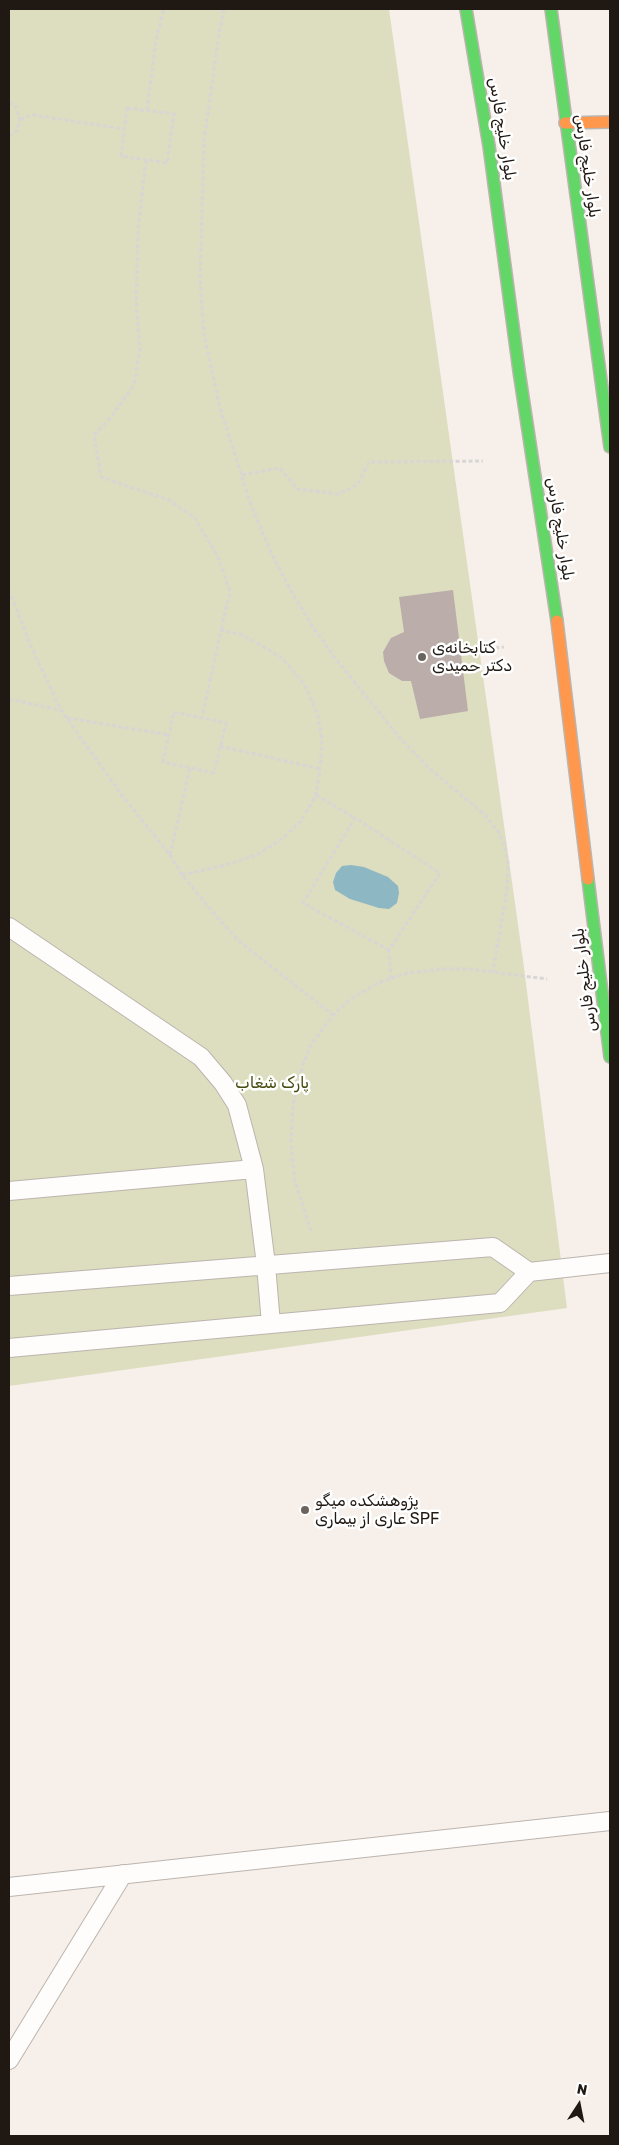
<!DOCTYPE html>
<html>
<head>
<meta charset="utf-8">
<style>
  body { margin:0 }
  #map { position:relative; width:619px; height:2145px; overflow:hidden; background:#f7f0ea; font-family:Rubik,sans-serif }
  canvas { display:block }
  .frame { position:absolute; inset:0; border:10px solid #201812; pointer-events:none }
  .north { position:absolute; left:554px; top:2080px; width:50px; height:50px; -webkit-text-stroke:4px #fff; paint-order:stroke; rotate:11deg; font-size:14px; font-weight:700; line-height:20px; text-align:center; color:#201812 }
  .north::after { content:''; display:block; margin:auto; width:18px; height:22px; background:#201812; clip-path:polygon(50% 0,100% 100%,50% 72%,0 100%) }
</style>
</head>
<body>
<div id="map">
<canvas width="619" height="2145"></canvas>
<div class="frame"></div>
<div class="north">N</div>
</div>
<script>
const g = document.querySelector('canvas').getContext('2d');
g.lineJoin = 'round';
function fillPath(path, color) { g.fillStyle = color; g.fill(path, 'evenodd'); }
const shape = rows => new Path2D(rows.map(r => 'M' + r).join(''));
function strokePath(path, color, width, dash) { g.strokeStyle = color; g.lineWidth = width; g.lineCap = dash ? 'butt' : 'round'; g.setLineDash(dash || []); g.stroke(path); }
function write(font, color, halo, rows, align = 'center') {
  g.font = font + ' Rubik,"Noto Naskh Arabic",sans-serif'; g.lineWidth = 5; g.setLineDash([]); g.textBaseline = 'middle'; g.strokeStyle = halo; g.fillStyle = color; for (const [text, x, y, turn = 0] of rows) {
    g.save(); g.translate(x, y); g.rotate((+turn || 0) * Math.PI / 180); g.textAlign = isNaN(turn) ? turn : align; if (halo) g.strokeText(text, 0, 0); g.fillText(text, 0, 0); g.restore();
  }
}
fillPath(shape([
  [9,9,389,9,523,960,567,1308,9,1386]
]), '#ddddbf');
fillPath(shape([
  [351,865,364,867,388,877,398,886,399,893,397,903,389,909,379,908,350,899,335,890,333,882,336,873,342,866]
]), '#8eb7c4');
fillPath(shape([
  [453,590,468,711,420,719,411,681,402,681,389,673,384,661,383,652,391,638,404,632,399,597]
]), '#baadaa');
const lane = shape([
  [9,927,201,1057,223,1083,237,1105,254,1169,266,1265,271,1324],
  [9,1191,254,1169],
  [9,1286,493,1247,529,1272],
  [9,1348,500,1303,529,1272,610,1263],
  [9,1887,610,1821],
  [9,2060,123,1874]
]);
const fast = shape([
  [466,9,489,146,519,371,557,621],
  [551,9,610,447],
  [588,879,610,1057]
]);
const slow = shape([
  [565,123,610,122],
  [557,621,588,879]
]);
strokePath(lane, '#bcb4ae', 20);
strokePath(fast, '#bcb4ae', 14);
strokePath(slow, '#bcb4ae', 14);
strokePath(shape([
  [224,9,219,34,204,141,200,280,204,334,220,408,251,505,270,550,289,587,311,624,335,658,400,738,431,770,485,815,498,831,505,846,508,864,507,890,493,971],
  [9,102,16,107,20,119,17,130,9,137],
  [127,108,174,114,167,163,121,156,127,108],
  [147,110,156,39,164,9],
  [20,119,33,115,124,129],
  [146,160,138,229,136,304,140,348,134,385,111,417,94,435,101,477,169,500,195,518,218,557,230,592,221,630],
  [242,475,280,468,297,489,338,494,357,485,369,462,483,461],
  [9,590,30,644,61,710,121,794,170,855,182,875,216,916,240,942,333,1015],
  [463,652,504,647],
  [9,699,60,710],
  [174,712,226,723,214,773,163,762,174,712],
  [67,718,169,735],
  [220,746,320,769],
  [316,795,355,818],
  [170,855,190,768],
  [182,875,226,865,257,855,283,838,301,821,316,795,320,769,322,741,318,715,304,684,281,657,243,635,221,630,202,718],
  [389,950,303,903,355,818,440,873,389,950,391,979],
  [311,1231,295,1181,291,1142,293,1105,300,1074,310,1046,333,1015,352,998,378,983,408,973,443,969,468,969,547,979]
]), '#d8d6d4', 3, [4, 2.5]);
strokePath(lane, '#fefdfc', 18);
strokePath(fast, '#63d668', 11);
strokePath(slow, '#ff974d', 11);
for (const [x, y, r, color] of [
  [422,657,5,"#6b645e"],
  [305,1510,5,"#6b645e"]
]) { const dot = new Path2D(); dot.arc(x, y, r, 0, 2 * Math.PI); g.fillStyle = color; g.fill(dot); strokePath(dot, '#fff', 2); }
write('16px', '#201812', '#fff', [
  ["بلوار خلیج ‌فارس",502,129,81],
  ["بلوار خلیج‌ فارس",587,166,82],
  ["بلوار خلیج ‌فارس",560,529,81],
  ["بلوار خلیج ‌فارس",585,980,-97]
]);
write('16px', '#201812', '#fff', [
  ["کتابخانه‌ی",432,648],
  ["دکتر حمیدی",432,666],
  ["پژوهشکده میگو",315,1501],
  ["عاری از بیماری SPF",315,1519]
], 'left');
write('16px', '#474c10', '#fff', [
  ["پارک شغاب",272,1083]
]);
</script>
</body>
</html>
